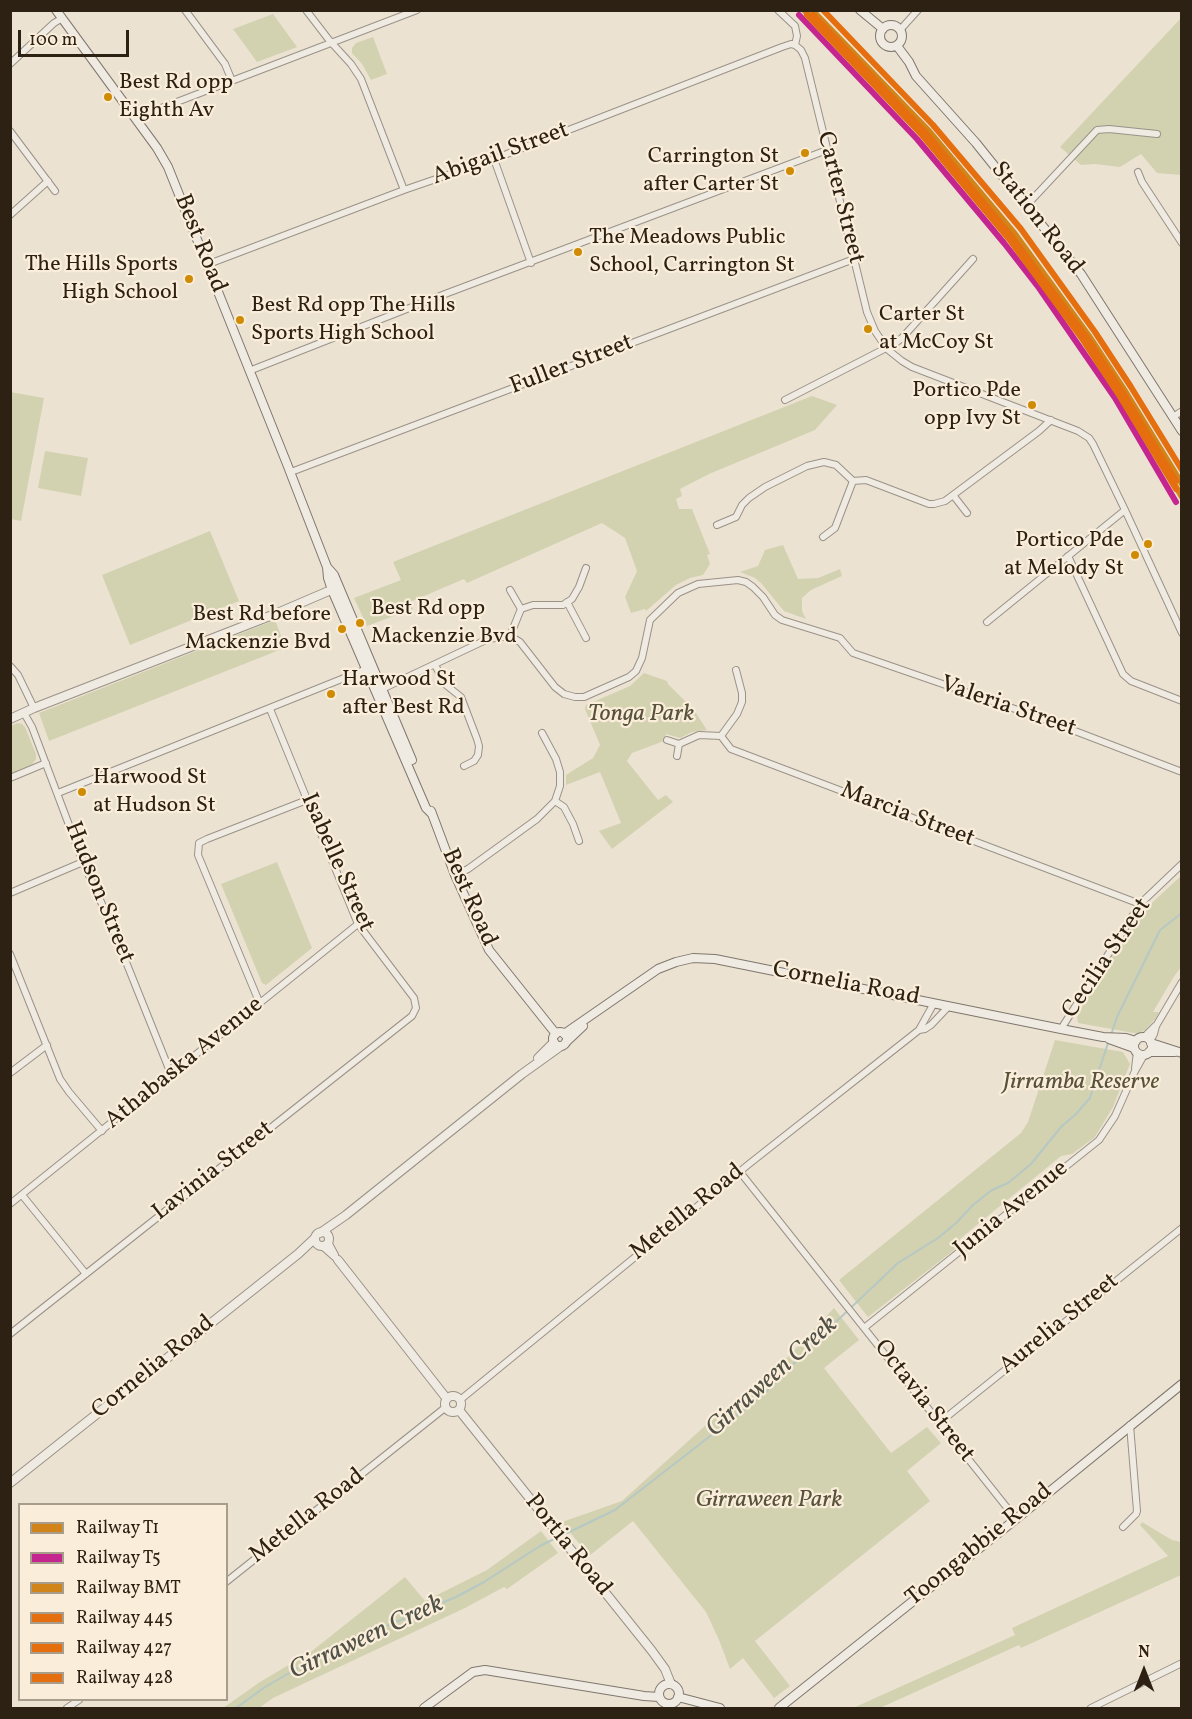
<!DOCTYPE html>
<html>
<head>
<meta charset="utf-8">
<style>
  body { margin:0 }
  #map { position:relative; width:1192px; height:1719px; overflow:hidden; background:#ece2d2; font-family:Vollkorn,serif }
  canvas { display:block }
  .frame { position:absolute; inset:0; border:12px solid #2d2113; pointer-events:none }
  .legend { position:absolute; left:18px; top:1503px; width:210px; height:198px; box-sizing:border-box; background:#faeedb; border:2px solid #a89c8b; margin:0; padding:8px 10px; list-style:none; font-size:18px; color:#2d2113 }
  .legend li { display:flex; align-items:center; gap:12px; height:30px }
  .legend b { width:30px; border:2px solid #a89c8b }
  .north { position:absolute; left:1114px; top:1641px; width:60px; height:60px; -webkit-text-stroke:4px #faeedb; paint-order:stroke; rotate:0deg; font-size:16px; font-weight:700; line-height:24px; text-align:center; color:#2d2113 }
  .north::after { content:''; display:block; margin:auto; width:21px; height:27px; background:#2d2113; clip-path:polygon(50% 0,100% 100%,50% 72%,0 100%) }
  .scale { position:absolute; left:18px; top:30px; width:111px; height:27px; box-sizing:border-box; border:3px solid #2d2113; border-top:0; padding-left:8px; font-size:18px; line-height:21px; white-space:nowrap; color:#2d2113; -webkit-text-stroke:4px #faeedb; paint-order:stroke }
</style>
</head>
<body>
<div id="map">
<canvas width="1192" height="1719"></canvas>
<div class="frame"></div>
<ul class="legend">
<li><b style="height:8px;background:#d0841a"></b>Railway T1</li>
<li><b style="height:8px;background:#c4258f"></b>Railway T5</li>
<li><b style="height:8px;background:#d0841a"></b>Railway BMT</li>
<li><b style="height:8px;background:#e56e0f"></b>Railway 445</li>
<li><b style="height:8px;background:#e56e0f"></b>Railway 427</li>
<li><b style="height:8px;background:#e56e0f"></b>Railway 428</li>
</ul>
<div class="north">N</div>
<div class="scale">100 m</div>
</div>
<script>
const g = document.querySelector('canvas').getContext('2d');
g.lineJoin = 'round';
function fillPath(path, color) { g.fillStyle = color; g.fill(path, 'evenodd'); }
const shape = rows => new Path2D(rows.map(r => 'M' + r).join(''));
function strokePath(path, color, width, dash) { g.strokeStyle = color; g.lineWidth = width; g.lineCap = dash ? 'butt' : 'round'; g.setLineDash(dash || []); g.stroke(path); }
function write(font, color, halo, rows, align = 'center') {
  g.font = font + ' Vollkorn,serif'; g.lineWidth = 4.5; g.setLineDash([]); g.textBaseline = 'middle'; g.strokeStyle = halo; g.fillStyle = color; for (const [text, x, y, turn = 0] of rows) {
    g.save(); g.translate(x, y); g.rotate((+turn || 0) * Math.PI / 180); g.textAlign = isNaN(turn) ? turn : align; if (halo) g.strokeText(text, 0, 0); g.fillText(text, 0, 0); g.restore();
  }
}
fillPath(shape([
  [273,14,297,47,257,62,233,29],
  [1181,18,1181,175,1157,173,1141,154,1120,167,1095,164,1081,165,1060,147],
  [373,37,387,74,371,80,362,64,352,53,352,48,356,43],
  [10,392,44,398,21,521,11,519],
  [812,396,837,405,815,430,709,474,680,489,682,496,676,499,679,509,692,509,710,554,707,555,710,564,703,575,690,578,676,585,646,611,645,609,631,613,625,597,637,571,625,538,602,523,467,583,464,579,410,602,413,609,367,626,354,598,401,580,393,562],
  [45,451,88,458,81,496,38,488],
  [210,531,239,601,130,645,102,575],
  [783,545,798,579,818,578,840,569,842,576,811,590,802,598,802,611,806,619,784,611,761,583,755,578,740,572,758,566,765,550],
  [275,620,287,651,282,649,49,741,39,713],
  [644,673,667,681,668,684,694,710,707,730,692,732,680,738,666,734,664,741,632,753,627,761,658,800,666,795,673,802,612,849,599,831,621,823,600,772,566,785,566,775,593,758,600,745,585,709,586,705,630,686],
  [17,723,22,724,25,727,36,754,36,759,30,767,11,775,11,726],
  [277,862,312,948,266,985,262,983,221,884],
  [1181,876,1181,967,1173,978,1153,1012,1159,1012,1156,1018,1145,1030,1139,1034,1078,1023,1077,1017,1080,1010,1132,924,1142,912],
  [1055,1040,1123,1052,1130,1064,1113,1107,1095,1137,1072,1154,1061,1156,961,1238,954,1250,868,1317,839,1280,1021,1133,1028,1122],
  [834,1308,859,1340,824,1368,891,1453,927,1427,941,1443,907,1471,930,1501,755,1641,790,1686,774,1698,743,1658,730,1669,719,1640,706,1612,633,1521,589,1556,562,1522,622,1501,706,1425,765,1381],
  [1142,1522,1172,1540,1181,1542,1181,1575,1021,1648,1019,1645,880,1708,853,1708,1015,1635,1012,1628,1168,1556,1140,1525],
  [541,1531,558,1553,507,1589,504,1587,465,1608,273,1698,259,1708,223,1708,260,1682,312,1651,405,1577,425,1601,487,1570]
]), '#d2d2b1');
strokePath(shape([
  [1111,1035,1117,1017,1160,930,1182,913],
  [563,1535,615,1510,763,1395,821,1336,898,1263,938,1238,956,1223,973,1205,992,1190,1008,1183,1031,1164,1061,1127,1076,1114,1090,1098,1108,1043],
  [236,1708,265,1687,305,1664,348,1642,456,1597,484,1582,540,1546,558,1537]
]), '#b6c8c3', 2);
const minor = shape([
  [185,10,225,64,232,81],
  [306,10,329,40,351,64,361,79,404,190],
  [778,10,795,26,797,36,795,45],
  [900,30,918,10],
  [795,45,801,50,805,58,867,312,875,331,887,349,902,361,912,367,1078,431,1089,438,1093,444,1125,510,1182,633],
  [10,64,54,23,61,19],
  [135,118,417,10],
  [10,131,55,191],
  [494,159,531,263],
  [1138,172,1142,182,1182,243],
  [1026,206,1097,130,1109,129,1157,134],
  [10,215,48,181],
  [206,265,404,190,494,159,782,47,791,44,795,45],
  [249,371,445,294,827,150],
  [785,400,894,344,902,338,973,259],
  [1173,417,1182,411],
  [291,472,854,259],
  [853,481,866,480,929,504,934,504,945,501,1039,431,1051,420],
  [953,495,967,513],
  [717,525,736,517,742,505,749,498,765,487,807,466,824,462,836,465,853,481],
  [823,537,835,528,853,481],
  [1068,556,1123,674,1131,681,1182,701],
  [510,590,521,609],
  [567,602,586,638],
  [987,622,1125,510],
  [510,636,520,642,555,687,564,694,575,697,584,697,629,677,636,671,642,658,650,620,678,593,698,584,738,580,746,582,753,587,763,597,775,615,782,620,840,638,853,653,1041,718,1182,772],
  [510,636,521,609,533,605,563,605,572,599,579,587,586,568],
  [435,665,446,685,461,697,477,739,479,746,478,755,474,761,464,766],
  [10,666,18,675,34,708],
  [378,691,488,639,510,636],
  [24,713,32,727,83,862,110,922,171,1074],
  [721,736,737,714,742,702,742,693,736,670],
  [667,740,679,744,699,735,721,736,731,749,1140,904],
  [677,756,679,744],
  [10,778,46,763],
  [58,793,369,668],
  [555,801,564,807,573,824,579,841],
  [455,875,468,869,537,819,555,801,560,786,560,772,556,759,542,733],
  [10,893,83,862],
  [10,954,60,1079,69,1092,102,1131],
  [260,1004,198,855,199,843,207,839,307,800],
  [1061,1029,1140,904,1182,864],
  [919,1030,934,1003],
  [1143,1038,1155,1026],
  [1150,1041,1154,1034,1156,1026,1182,982],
  [1135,1068,1137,1052],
  [10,1073,47,1045],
  [740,1172,1016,1519],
  [22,1195,86,1274],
  [10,1204,358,924],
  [328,1242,335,1255],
  [322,1246,338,1260],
  [864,1328,1099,1140,1115,1116,1135,1071,1144,1055],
  [10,1334,412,1016,416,1008,414,998,358,924,270,709],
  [460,1400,749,1164,919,1030,925,1029,931,1025,949,1006],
  [939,1423,1182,1228],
  [1123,1527,1136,1514,1137,1511,1130,1425],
  [226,1582,446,1407],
  [67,1708,79,1700],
  [1091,1708,1182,1663]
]);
const tertiary = shape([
  [10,719,34,708,275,614,338,587],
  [538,1058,554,1042],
  '315 1239a7 7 0 1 1 14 0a7 7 0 1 1-14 0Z',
  [320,1233,346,1215,522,1074,561,1046],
  [338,1260,447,1399],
  '445 1404a8 8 0 1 1 16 0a8 8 0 1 1-16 0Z',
  [459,1410,652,1651,665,1669,671,1684],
  [10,1483,298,1254,315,1238]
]);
const secondary = shape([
  [56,10,157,148,168,167,287,464,327,567,328,578,332,590,426,808,432,814],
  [860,10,883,29],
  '880 36a11 11 0 1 1 22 0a11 11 0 1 1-22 0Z',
  [897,46,909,62,916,76,976,143,1081,274,1182,431],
  [327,567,334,575,412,760],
  [431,811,455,875,489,950,556,1034],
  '553 1039a7 7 0 1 1 14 0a7 7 0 1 1-14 0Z',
  [564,1034,658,969,676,962,693,958,715,959,1061,1029,1103,1037,1126,1038,1136,1041],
  '1134 1046a9 9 0 1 1 18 0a9 9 0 1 1-18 0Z',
  [1109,1039,1134,1048],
  [566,1042,583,1026],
  [1151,1043,1182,1053],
  [1149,1052,1175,1052],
  '659 1694a10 10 0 1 1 20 0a10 10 0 1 1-20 0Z',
  [678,1697,720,1708],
  [424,1708,473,1672,485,1670,644,1696,659,1697],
  [779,1708,1016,1519,1182,1384]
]);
strokePath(minor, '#9a9287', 8);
strokePath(tertiary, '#9a9287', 10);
strokePath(secondary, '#7f776d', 10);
strokePath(minor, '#efeae2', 6);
strokePath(tertiary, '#efeae2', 8);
strokePath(secondary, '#efeae2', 8);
strokePath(shape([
  [804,10,923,134,1010,238,1045,284,1121,394,1182,497]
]), '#d0841a', 6);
strokePath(shape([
  [799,15,917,139,1004,243,1039,288,1115,398,1176,502]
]), '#c4258f', 6);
strokePath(shape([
  [812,10,928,130,1015,234,1089,336,1125,391,1182,484]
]), '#d0841a', 6);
strokePath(shape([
  [807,15,922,135,1009,239,1083,340,1119,395,1176,489]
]), '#e56e0f', 6);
strokePath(shape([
  [823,10,933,125,1021,229,1095,332,1131,387,1182,470]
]), '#e56e0f', 6);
strokePath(shape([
  [813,15,925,132,1012,237,1087,338,1123,393,1176,481]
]), '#e56e0f', 6);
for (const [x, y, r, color] of [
  [108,97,5,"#cf8b04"],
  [805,153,5,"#cf8b04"],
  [790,171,5,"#cf8b04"],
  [578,252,5,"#cf8b04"],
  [189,279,5,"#cf8b04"],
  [240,320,5,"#cf8b04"],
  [868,329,5,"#cf8b04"],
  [1032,405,5,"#cf8b04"],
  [1148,544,5,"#cf8b04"],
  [1135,555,5,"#cf8b04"],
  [360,623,5,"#cf8b04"],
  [342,629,5,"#cf8b04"],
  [331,694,5,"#cf8b04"],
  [82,792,5,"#cf8b04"]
]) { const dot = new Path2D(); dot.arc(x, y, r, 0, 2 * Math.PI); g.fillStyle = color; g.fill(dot); strokePath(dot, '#faeedb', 2); }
write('22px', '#2d2113', '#faeedb', [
  ["Best Rd opp",119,84],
  ["Eighth Av",119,112],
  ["Carrington St",779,158,"right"],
  ["after Carter St",779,186,"right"],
  ["The Meadows Public",589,239],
  ["School, Carrington St",589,267],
  ["The Hills Sports",178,266,"right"],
  ["High School",178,294,"right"],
  ["Best Rd opp The Hills",251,307],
  ["Sports High School",251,335],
  ["Carter St",879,316],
  ["at McCoy St",879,344],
  ["Portico Pde",1021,392,"right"],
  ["opp Ivy St",1021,420,"right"],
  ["Portico Pde",1124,542,"right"],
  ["at Melody St",1124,570,"right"],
  ["Best Rd opp",371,610],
  ["Mackenzie Bvd",371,638],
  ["Best Rd before",331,616,"right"],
  ["Mackenzie Bvd",331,644,"right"],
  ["Harwood St",342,681],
  ["after Best Rd",342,709],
  ["Harwood St",93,779],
  ["at Hudson St",93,807]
], 'left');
write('24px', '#2d2113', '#faeedb', [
  ["Abigail Street",501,155,-20],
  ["Carter Street",839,198,76],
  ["Station Road",1036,219,52],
  ["Best Road",199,244,68],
  ["Fuller Street",572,366,-21],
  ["Valeria Street",1008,708,19],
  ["Marcia Street",907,816,21],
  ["Isabelle Street",336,863,66],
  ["Hudson Street",98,893,68],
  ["Best Road",468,898,66],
  ["Cecilia Street",1108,959,-56],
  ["Cornelia Road",846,985,11],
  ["Athabaska Avenue",185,1064,-39],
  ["Lavinia Street",214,1172,-38],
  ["Junia Avenue",1012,1210,-39],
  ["Metella Road",688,1213,-39],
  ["Aurelia Street",1060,1325,-39],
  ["Cornelia Road",154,1368,-39],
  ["Octavia Street",923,1402,52],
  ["Metella Road",308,1517,-38],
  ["Portia Road",567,1546,51],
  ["Toongabbie Road",980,1546,-39]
]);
write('italic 24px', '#58523a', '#faeedb', [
  ["Tonga Park",641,716],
  ["Jirramba Reserve",1081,1084],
  ["Girraween Park",769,1502]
]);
write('italic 26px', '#4f5046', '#faeedb', [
  ["Girraween Creek",773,1378,-42],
  ["Girraween Creek",367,1639,-25]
]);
</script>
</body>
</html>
